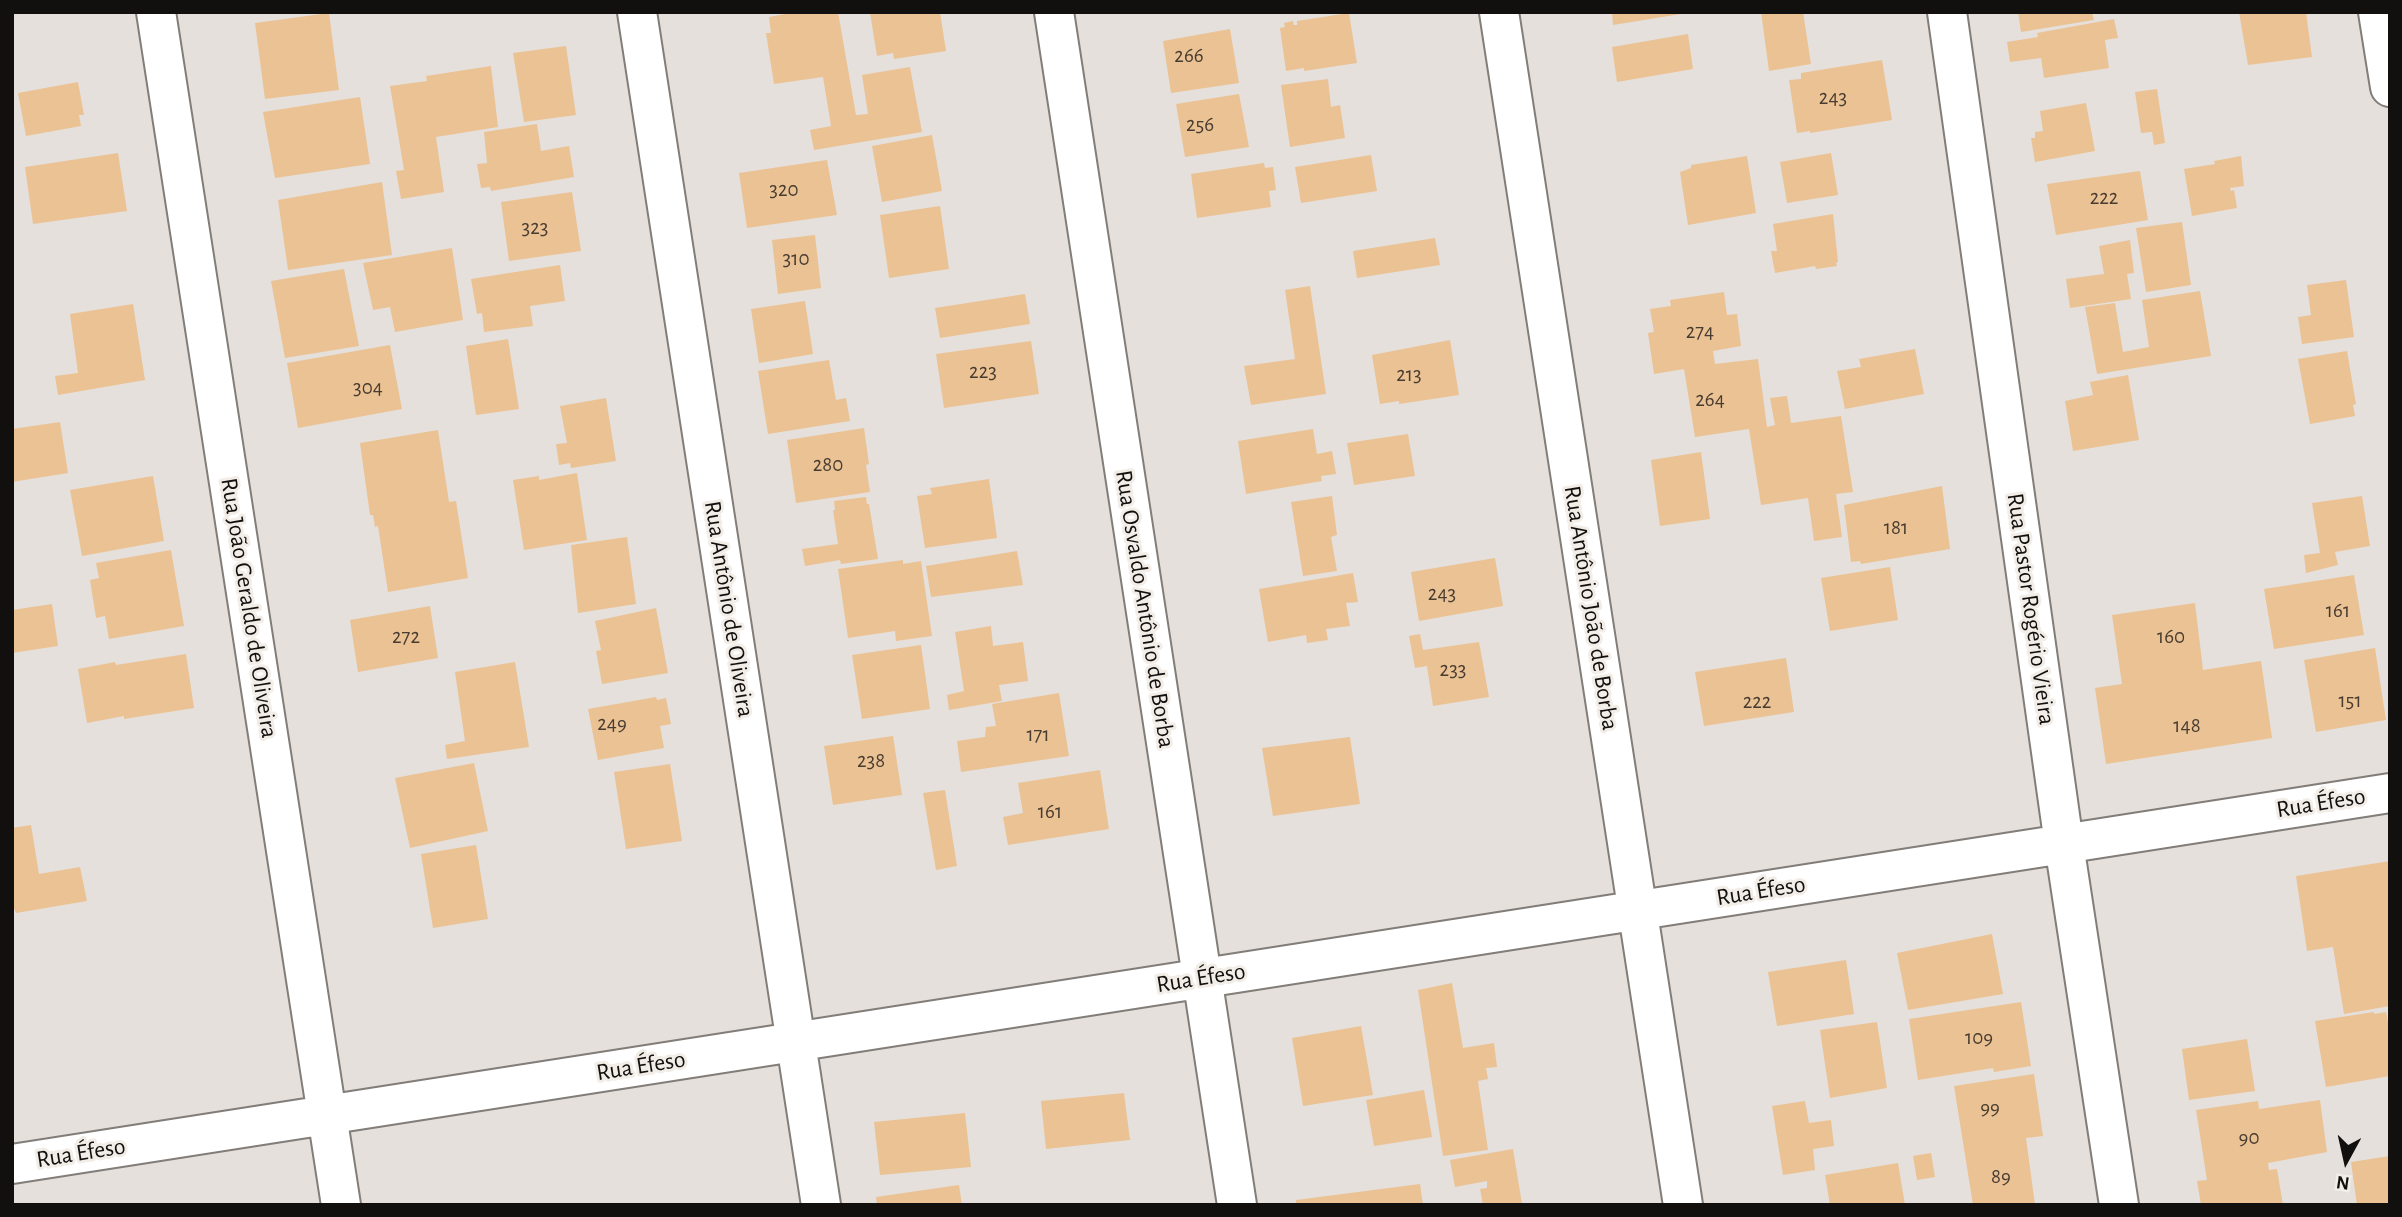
<!DOCTYPE html>
<html>
<head>
<meta charset="utf-8">
<style>
  body { margin:0 }
  #map { position:relative; width:2402px; height:1217px; overflow:hidden; background:#e5e0db; font-family:"Alegreya Sans",sans-serif }
  canvas { display:block }
  .frame { position:absolute; inset:0; border:14px solid #12100f; pointer-events:none }
  .north { position:absolute; left:2311px; top:1126px; width:70px; height:70px; -webkit-text-stroke:5px #f3ede8; paint-order:stroke; rotate:188deg; font-size:19px; font-weight:700; line-height:28px; text-align:center; color:#12100f }
  .north::after { content:''; display:block; margin:auto; width:24px; height:32px; background:#12100f; clip-path:polygon(50% 0,100% 100%,50% 72%,0 100%) }
</style>
</head>
<body>
<div id="map">
<canvas width="2402" height="1217"></canvas>
<div class="frame"></div>
<div class="north">N</div>
</div>
<script>
const g = document.querySelector('canvas').getContext('2d');
g.lineJoin = 'round';
function fillPath(path, color) { g.fillStyle = color; g.fill(path, 'evenodd'); }
const shape = rows => new Path2D(rows.map(r => 'M' + r).join(''));
function strokePath(path, color, width, dash) { g.strokeStyle = color; g.lineWidth = width; g.lineCap = dash ? 'butt' : 'round'; g.setLineDash(dash || []); g.stroke(path); }
function write(font, color, halo, rows, align = 'center') {
  g.font = font + ' "Alegreya Sans",sans-serif'; g.lineWidth = 6; g.setLineDash([]); g.textBaseline = 'middle'; g.strokeStyle = halo; g.fillStyle = color; for (const [text, x, y, turn = 0] of rows) {
    g.save(); g.translate(x, y); g.rotate((+turn || 0) * Math.PI / 180); g.textAlign = isNaN(turn) ? turn : align; if (halo) g.strokeText(text, 0, 0); g.fillText(text, 0, 0); g.restore();
  }
}
fillPath(shape([
  [796,12,838,12,856,115,868,114,862,75,910,67,922,132,814,150,810,130,831,126,823,77,774,84,766,33,771,33,769,17],
  [940,12,946,51,894,59,893,53,877,56,870,13],
  [1612,12,1681,12,1681,14,1613,25],
  [1761,12,1803,12,1811,64,1769,71],
  [2018,12,2092,12,2094,20,2021,32],
  [2239,12,2306,12,2312,57,2248,65],
  [329,13,339,90,265,99,255,23],
  [1349,13,1357,63,1304,71,1304,68,1286,71,1280,28,1285,27,1284,23,1293,21,1294,25,1297,25,1297,21],
  [2114,19,2118,38,2105,40,2109,68,2044,78,2041,58,2010,62,2007,42,2038,37,2037,33],
  [1230,29,1239,83,1171,93,1163,41],
  [1688,34,1693,69,1617,82,1612,47],
  [566,46,576,115,524,122,513,53],
  [1882,60,1892,120,1810,133,1810,131,1797,133,1789,80,1801,79,1801,73],
  [491,66,498,127,436,137,444,192,401,199,396,171,404,170,390,86,427,81,426,76],
  [1328,79,1331,107,1340,105,1345,138,1290,147,1281,85],
  [78,82,84,115,79,115,81,126,26,136,18,93],
  [2157,89,2165,143,2154,145,2152,132,2141,133,2135,92],
  [1239,94,1249,147,1185,157,1176,104],
  [360,97,370,164,275,178,263,112],
  [2086,103,2095,151,2035,162,2031,138,2035,138,2035,132,2043,131,2040,111],
  [537,124,541,151,569,146,574,177,491,191,490,187,481,188,477,164,487,163,484,132],
  [932,135,942,191,882,202,872,146],
  [118,153,127,211,33,224,25,167],
  [1831,153,1838,195,1787,203,1780,162],
  [1371,155,1377,191,1301,203,1295,167],
  [1747,156,1756,213,1688,225,1680,172,1691,168,1691,165],
  [2241,156,2244,186,2230,188,2231,191,2234,190,2237,208,2192,216,2184,169,2215,164,2214,161],
  [827,160,837,215,747,228,739,173],
  [1264,163,1265,168,1273,167,1276,190,1269,191,1271,207,1197,218,1191,174],
  [2140,171,2148,220,2056,235,2047,184],
  [382,182,392,255,288,270,278,200],
  [572,192,581,251,509,261,501,202],
  [940,206,949,269,889,278,880,215],
  [1833,214,1838,262,1836,263,1837,266,1816,269,1815,266,1775,273,1771,251,1777,251,1773,224],
  [2182,222,2191,285,2146,292,2136,228],
  [815,235,821,288,778,294,772,240],
  [1435,238,1440,265,1357,278,1353,251],
  [2130,240,2134,273,2127,274,2131,299,2070,308,2066,279,2104,274,2099,246],
  [452,248,463,320,395,332,390,307,373,310,363,263],
  [560,265,565,301,530,306,533,326,484,332,482,313,477,314,471,279],
  [344,269,359,346,285,358,271,281],
  [2346,280,2354,337,2302,344,2298,317,2311,315,2307,285],
  [1310,286,1326,394,1251,405,1244,366,1295,359,1285,290],
  [2200,291,2211,356,2097,374,2085,307,2115,303,2123,352,2149,347,2142,300],
  [1724,292,1727,315,1737,314,1741,346,1713,351,1715,364,1758,359,1767,427,1775,425,1770,398,1787,396,1791,423,1841,416,1853,492,1836,494,1842,537,1814,541,1808,498,1761,505,1749,429,1695,437,1684,369,1654,374,1648,333,1654,332,1650,309,1671,306,1670,300],
  [1025,294,1030,324,940,338,935,308],
  [805,301,813,354,759,363,751,309],
  [133,304,145,380,58,395,55,376,78,373,70,314],
  [508,339,519,409,476,415,466,346],
  [1450,340,1459,395,1399,404,1399,401,1380,404,1372,355],
  [1031,341,1039,394,944,408,936,354],
  [390,345,402,409,298,428,287,363],
  [1915,349,1924,394,1845,409,1837,371,1861,367,1859,359],
  [2347,351,2356,404,2353,405,2355,416,2310,424,2298,359],
  [829,360,836,400,846,398,850,421,768,434,758,371],
  [2128,375,2139,440,2073,451,2065,401,2093,395,2090,382],
  [606,398,616,461,571,468,570,463,559,465,556,444,567,443,560,406],
  [60,422,68,473,12,482,12,429],
  [864,428,869,464,866,465,870,492,796,503,787,440],
  [1313,429,1317,454,1332,451,1336,474,1321,476,1322,481,1246,494,1238,441],
  [438,430,449,502,456,501,468,578,388,592,378,526,375,527,373,515,370,515,360,443],
  [1408,434,1415,476,1354,485,1347,443],
  [1701,452,1710,519,1660,526,1651,460],
  [577,473,587,540,524,550,513,480,539,476,539,480],
  [153,476,164,541,82,556,70,490],
  [989,479,997,538,925,548,917,496,932,494,930,488],
  [1942,486,1950,549,1861,564,1860,561,1851,562,1844,505],
  [1332,496,1337,535,1331,537,1337,571,1303,576,1291,502],
  [2362,496,2370,546,2335,552,2338,565,2306,573,2304,555,2320,553,2312,503],
  [866,497,867,504,869,504,878,559,841,564,840,560,805,566,802,549,838,544,833,510,835,510,834,501],
  [627,537,636,604,578,613,571,545],
  [171,550,184,626,109,639,105,616,96,618,90,580,99,578,96,563],
  [1017,551,1023,585,931,597,926,566],
  [1495,558,1503,606,1419,621,1411,572],
  [903,560,903,564,921,561,932,636,896,641,895,631,848,638,838,569],
  [1890,567,1898,620,1830,631,1821,578],
  [1353,573,1358,602,1346,603,1350,626,1326,629,1328,640,1307,643,1306,635,1268,642,1259,589],
  [2354,575,2364,635,2274,649,2264,589],
  [2195,603,2203,670,2261,661,2272,738,2106,764,2095,688,2122,684,2112,615],
  [52,604,58,646,12,653,12,610],
  [430,606,438,658,358,672,350,620],
  [656,608,668,673,602,684,596,651,601,650,595,621],
  [991,626,993,646,1023,642,1028,681,999,685,1002,701,949,710,947,695,964,691,955,632],
  [1420,634,1423,650,1479,642,1489,697,1433,706,1427,666,1415,668,1409,636],
  [921,645,930,709,862,719,852,655],
  [2375,648,2386,720,2316,732,2304,660],
  [186,654,194,708,124,719,124,716,87,723,78,669,115,662,116,665],
  [1786,658,1794,712,1704,726,1695,672],
  [515,662,529,747,447,759,445,745,465,741,455,672],
  [1059,693,1069,756,961,772,957,741,985,737,986,727,996,726,992,704],
  [656,697,657,700,666,698,671,724,660,726,664,748,598,760,588,709],
  [893,736,902,795,833,805,824,746],
  [1350,737,1360,804,1273,816,1262,748],
  [474,763,488,831,410,848,395,778],
  [670,764,682,841,626,849,614,772],
  [1100,770,1109,829,1008,845,1003,817,1023,813,1018,783],
  [945,790,957,866,936,870,923,793],
  [31,825,39,874,80,867,87,901,16,913,12,904,12,828],
  [476,845,488,919,433,928,421,854],
  [2390,861,2390,938,2388,939,2390,953,2390,1006,2344,1014,2333,947,2307,951,2296,876],
  [1992,934,2003,994,1908,1010,1897,953],
  [1846,960,1854,1014,1777,1026,1768,972],
  [1452,983,1463,1048,1494,1043,1497,1067,1486,1068,1488,1079,1478,1081,1488,1150,1443,1156,1418,990],
  [2021,1002,2031,1066,1994,1072,1993,1068,1918,1080,1909,1019],
  [2374,1012,2374,1014,2386,1012,2390,1032,2390,1076,2326,1087,2315,1021],
  [1877,1022,1887,1088,1830,1098,1820,1030],
  [1361,1026,1373,1095,1303,1106,1292,1038],
  [2247,1039,2255,1091,2189,1100,2182,1049],
  [2034,1074,2043,1136,2026,1138,2035,1205,1973,1205,1954,1086],
  [1424,1090,1432,1137,1374,1146,1366,1100],
  [1124,1093,1130,1140,1046,1149,1041,1101],
  [2320,1100,2327,1152,2268,1163,2269,1170,2277,1169,2283,1205,2201,1205,2197,1181,2207,1180,2196,1110,2258,1101,2259,1109],
  [1805,1101,1809,1123,1831,1120,1834,1146,1813,1149,1815,1170,1783,1175,1772,1106],
  [965,1113,971,1167,880,1175,874,1122],
  [1513,1149,1522,1204,1483,1205,1480,1189,1487,1188,1487,1181,1455,1187,1450,1160],
  [1931,1153,1935,1177,1917,1180,1913,1156],
  [2390,1156,2390,1205,2357,1205,2351,1162],
  [1898,1163,1905,1205,1830,1205,1825,1175],
  [1420,1184,1423,1205,1296,1205,1296,1200],
  [959,1185,962,1205,877,1205,876,1197]
]), '#ebc294');
const minor = shape([
  [156,12,341,1205],
  [637,12,821,1205],
  [1054,12,1237,1205],
  [1499,12,1683,1205],
  [1947,12,2064,844,2119,1205],
  [2378,12,2390,87],
  [12,1164,2390,793]
]);
strokePath(minor, '#827d78', 42);
strokePath(minor, '#fff', 38);
write('21px', '#483c30', null, [
  ["266",1189,56],
  ["243",1833,98],
  ["256",1200,125],
  ["320",784,190],
  ["222",2104,198],
  ["323",535,228],
  ["310",796,259],
  ["274",1700,332],
  ["223",983,372],
  ["213",1409,375],
  ["304",368,388],
  ["264",1710,400],
  ["280",828,465],
  ["181",1896,528],
  ["243",1442,594],
  ["161",2338,611],
  ["272",406,637],
  ["160",2171,637],
  ["233",1453,670],
  ["151",2350,701],
  ["222",1757,702],
  ["249",612,724],
  ["148",2187,726],
  ["171",1038,735],
  ["238",871,761],
  ["161",1050,812],
  ["109",1979,1038],
  ["99",1990,1108],
  ["90",2249,1138],
  ["89",2001,1177]
]);
write('24px', '#12100f', '#f3ede8', [
  ["Rua João Geraldo de Oliveira",249,608,81],
  ["Rua Antônio João de Borba",1591,608,81],
  ["Rua Antônio de Oliveira",729,609,81],
  ["Rua Osvaldo Antônio de Borba",1145,609,81],
  ["Rua Pastor Rogério Vieira",2031,609,82],
  ["Rua Éfeso",2321,803,-9],
  ["Rua Éfeso",1761,891,-9],
  ["Rua Éfeso",1201,978,-9],
  ["Rua Éfeso",641,1066,-9],
  ["Rua Éfeso",81,1153,-9]
]);
</script>
</body>
</html>
